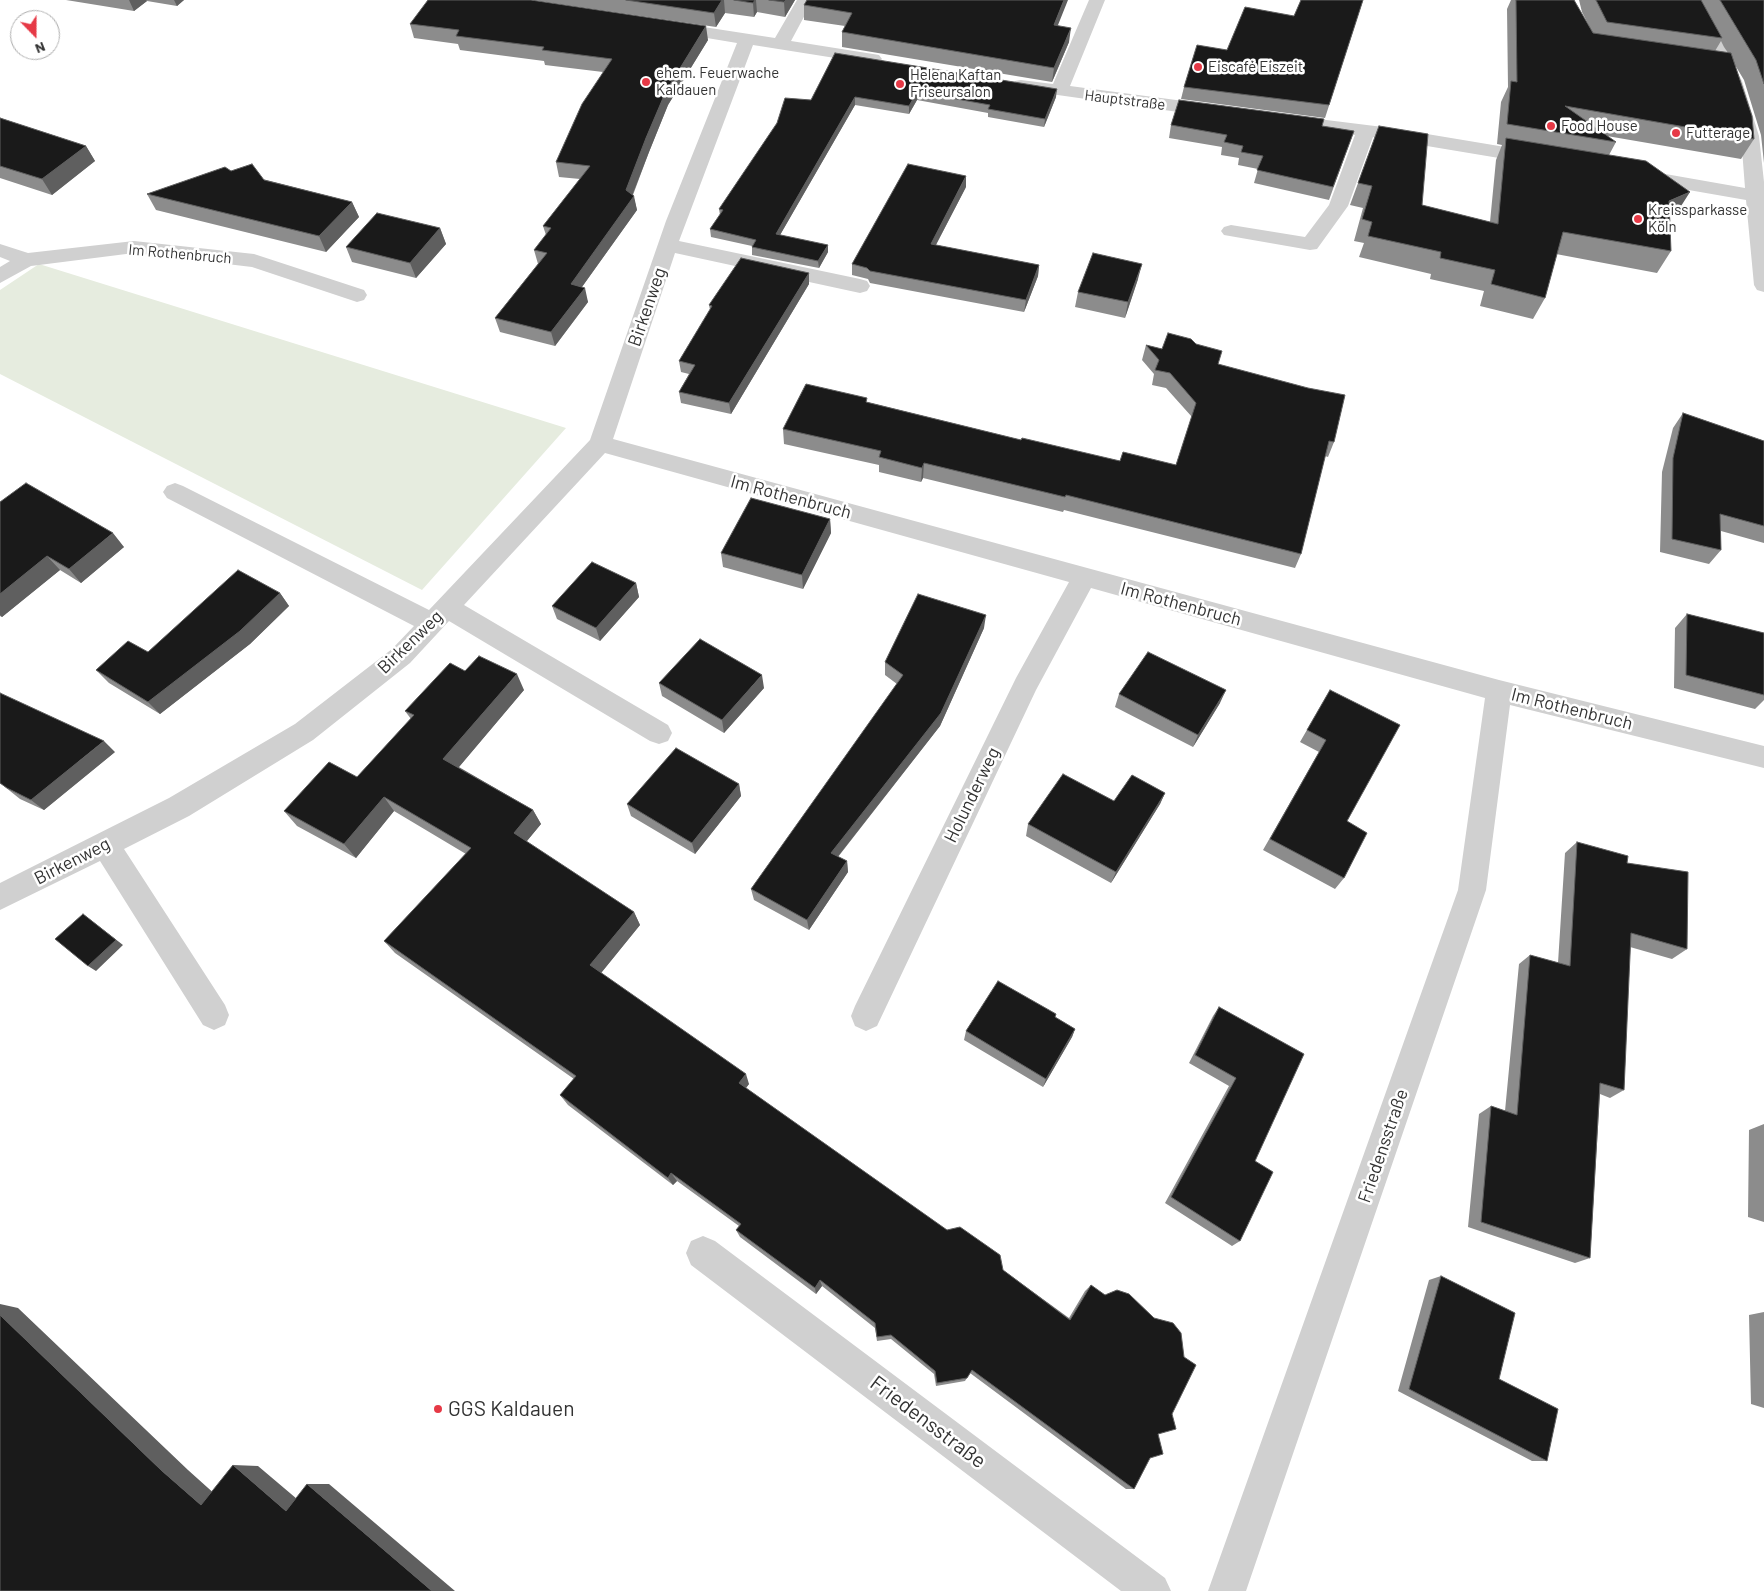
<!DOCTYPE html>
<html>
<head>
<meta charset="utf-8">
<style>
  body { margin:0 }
  #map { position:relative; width:1764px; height:1591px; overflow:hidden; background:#fff; font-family:Barlow,sans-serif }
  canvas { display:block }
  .north { position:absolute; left:10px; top:10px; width:50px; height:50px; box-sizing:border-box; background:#fff; border:1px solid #adadad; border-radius:50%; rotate:158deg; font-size:14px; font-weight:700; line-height:20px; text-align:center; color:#333 }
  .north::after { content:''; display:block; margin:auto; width:18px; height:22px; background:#e63946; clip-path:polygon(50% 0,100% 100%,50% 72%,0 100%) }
</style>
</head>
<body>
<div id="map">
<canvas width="1764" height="1591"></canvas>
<div class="north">N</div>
</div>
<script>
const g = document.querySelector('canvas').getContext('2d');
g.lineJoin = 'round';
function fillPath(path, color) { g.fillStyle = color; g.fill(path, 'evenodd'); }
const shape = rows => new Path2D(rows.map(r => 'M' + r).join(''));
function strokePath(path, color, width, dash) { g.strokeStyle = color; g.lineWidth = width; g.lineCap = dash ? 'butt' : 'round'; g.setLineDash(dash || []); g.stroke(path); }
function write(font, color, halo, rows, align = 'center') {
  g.font = font + ' Barlow,sans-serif'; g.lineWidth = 5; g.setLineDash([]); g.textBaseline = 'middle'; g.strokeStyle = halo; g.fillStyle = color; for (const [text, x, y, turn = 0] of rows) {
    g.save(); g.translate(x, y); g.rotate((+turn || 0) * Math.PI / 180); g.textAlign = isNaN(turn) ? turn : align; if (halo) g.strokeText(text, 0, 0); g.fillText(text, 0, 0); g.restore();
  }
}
fillPath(shape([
  [39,264,566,428,422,590,0,374,0,290]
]), '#e6ecdf');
fillPath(shape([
  [797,0,813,0,791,41,873,54,879,55,882,59,879,63,873,64,753,45,679,241,860,279,867,281,870,286,867,291,860,293,675,253,613,439,1499,680,1764,746,1764,768,1510,705,1486,890,1246,1591,1208,1591,1458,890,1485,698,1091,588,1036,690,877,1026,866,1031,855,1026,851,1016,855,1006,1016,678,1069,582,605,453,464,605,668,725,672,733,668,741,659,744,650,741,449,621,410,663,313,740,189,816,124,849,225,1005,229,1015,225,1025,214,1030,203,1025,100,861,0,910,0,883,169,798,295,724,392,649,414,626,167,498,163,492,167,486,175,483,183,486,429,610,590,440,666,221,737,43,665,31,662,27,665,23,671,22,775,38,797,0],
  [1089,0,1105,0,1070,86,1214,105,1221,107,1223,111,1221,115,1214,117,1015,89,1012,85,1015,81,1021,80,1053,84,1089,0],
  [1680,0,1696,0,1720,38,1742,81,1759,136,1764,182,1764,292,1757,290,1754,285,1746,200,1637,181,1630,179,1627,175,1630,171,1637,169,1745,188,1741,136,1724,81,1680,0],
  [1286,115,1391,128,1535,152,1542,154,1545,158,1542,162,1535,164,1373,137,1348,206,1317,249,1310,250,1224,235,1221,231,1224,227,1231,225,1305,237,1329,205,1355,135,1279,125,1277,121,1279,117,1286,115],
  [134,241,254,254,364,290,367,295,364,300,357,302,252,267,134,253,31,266,0,283,0,267,10,261,0,257,0,244,28,253,134,241],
  [703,1236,715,1241,1165,1578,1171,1591,1121,1591,691,1265,686,1253,691,1241,703,1236]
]), '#d0d0d0');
fillPath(shape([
  [66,0,184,0,177,6,147,1,134,11],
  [533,0,795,0,785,17,757,12,754,17,725,13,716,27],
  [1363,0,1325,118,1181,99,1184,87,1227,50,1294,16],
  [1511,0,1574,0,1592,32,1582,12,1579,0,1764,0,1764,163,1761,135,1744,80,1735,65,1754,139,1741,159,1607,136,1616,142,1609,155,1676,214,1670,217,1671,251,1657,273,1556,254,1545,298,1533,319,1480,306,1484,291,1430,279,1431,274,1359,257,1364,243,1354,241,1363,208,1350,205,1379,126,1422,205,1490,222,1496,160,1502,145,1497,144,1501,102,1508,87,1507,9],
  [1721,41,1724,47,1728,53,1715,51],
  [804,5,1057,26,1069,42,1052,82,842,47,842,32,845,26,804,20],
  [410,24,708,40,668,105,649,152,633,195,637,210,582,287,588,302,555,346,500,332,495,318,538,264,534,250,546,235,543,226,580,179,559,177,556,162,603,72,545,65,544,61,460,50,458,44,414,38],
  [835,53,1056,97,1044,127,988,117,988,113,917,100,909,114,855,105,780,235,828,252,819,268,752,255,752,246,711,237,710,229,720,215,719,209,811,100],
  [0,118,86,146,95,161,52,195,0,178],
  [1171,125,1322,126,1354,131,1329,200,1254,183,1258,169,1238,165,1239,158,1221,155,1222,147,1169,138],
  [231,171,352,202,359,217,326,252,156,210,147,194],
  [966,187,936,245,1039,265,1038,276,1024,312,870,283,868,279,852,275,852,264],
  [440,228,446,244,416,278,352,262,346,247],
  [809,273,809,284,731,414,681,403,679,392,689,374,681,372,679,361,710,310,709,305],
  [1138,279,1125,318,1075,307,1078,292],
  [1196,344,1218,364,1334,442,1328,457,1325,456,1301,554,1295,568,1064,510,1063,512,923,478,921,482,879,472,879,465,784,444,783,429,867,402,1021,440,1120,461,1176,465,1192,417,1166,388,1152,385,1154,374,1142,360,1146,345,1162,349],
  [1683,413,1764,441,1764,543,1721,531,1721,550,1709,564,1660,552,1662,472,1673,428],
  [0,502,124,547,81,583,60,570,2,617,0,616],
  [830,519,831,533,803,589,723,567,721,553],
  [636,583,639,597,600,641,557,619,552,606],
  [280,593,289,606,250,644,160,714,109,683,96,670,148,652],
  [1687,614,1764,633,1764,700,1755,709,1674,688,1675,628],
  [984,628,940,726,838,857,847,861,848,872,809,930,754,900,751,889,897,684,885,675,885,662],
  [465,671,524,690,459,767,533,810,541,824,526,842,634,912,640,925,601,973,749,1084,746,1088,1003,1270,1069,1318,1085,1291,1091,1285,1158,1434,1150,1458,1134,1489,1126,1489,970,1373,965,1381,936,1386,934,1374,891,1339,877,1341,875,1328,822,1286,816,1294,740,1237,736,1230,739,1226,677,1181,673,1185,568,1105,560,1095,574,1079,395,953,384,941,466,854,394,811,356,858,297,826,284,811,357,777,411,719,405,711],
  [659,683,764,688,724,733,662,696],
  [1330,690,1347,821,1344,878,1335,889,1263,850,1319,752,1300,742],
  [1119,694,1220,703,1193,747,1115,707],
  [115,752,44,810,20,799,0,783],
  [739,784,741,796,695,854,631,816,627,804],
  [1165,793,1160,804,1111,883,1026,836,1028,824,1114,801],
  [1577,842,1627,863,1687,949,1672,959,1630,947,1624,1090,1610,1098,1600,1094,1590,1258,1575,1263,1468,1227,1479,1114,1491,1106,1505,1111,1519,964,1530,955,1558,963,1565,853],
  [1219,1007,1255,1161,1240,1241,1232,1246,1165,1203,1229,1086,1189,1063,1213,1016],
  [1055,1017,1075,1029,1072,1037,1043,1087,964,1040,966,1031],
  [1764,1124,1764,1222,1748,1217,1749,1130],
  [1441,1276,1499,1379,1547,1461,1532,1461,1398,1391,1429,1280],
  [1764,1312,1764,1408,1751,1404,1749,1315]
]), '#8c8c8c');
fillPath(shape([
  [129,0,146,0,147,1,134,11],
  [174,0,184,0,177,6],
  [722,0,724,0,725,13,716,27,714,13],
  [755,0,756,0,757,12,754,17,753,3],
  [786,0,795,0,785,17,784,2],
  [1064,0,1068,0,1052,40,1054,25],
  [706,26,708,40,668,105,649,152,630,201,634,196,637,210,574,298,571,284,646,138,666,91],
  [1071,28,1069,42,1052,82,1054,68],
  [1057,89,1056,97,1044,127,1045,119],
  [917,92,917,100,909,114,909,106],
  [855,97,855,105,776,242,776,234],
  [86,146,95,161,52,195,42,179],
  [966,176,966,187,930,256,931,244],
  [1690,192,1676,214,1656,223,1669,201],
  [352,202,359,217,326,252,319,236],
  [440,228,446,244,416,278,410,263],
  [828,245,828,252,819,268,818,261],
  [1142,264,1138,279,1125,318,1128,302],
  [1039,265,1038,276,1024,312,1026,300],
  [809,273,809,284,731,414,729,403],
  [585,288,588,302,555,346,551,332],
  [924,463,923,478,921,482,922,468],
  [830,519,831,533,803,589,802,575],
  [113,533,124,547,81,583,69,569],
  [47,556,60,570,2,617,0,615,0,594],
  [636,583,639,597,600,641,596,628],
  [280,593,289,606,250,644,160,714,148,702],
  [986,615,984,628,940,726,832,864,831,853],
  [517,674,524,690,453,774,443,759],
  [762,675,764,688,724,733,722,720],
  [1226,690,1220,703,1193,747,1198,735],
  [104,741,115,752,44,810,31,800],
  [739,784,741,796,695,854,692,843],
  [1165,793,1160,804,1111,883,1116,872],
  [384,797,394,811,356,858,344,844],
  [533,810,541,824,522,847,514,833],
  [847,861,848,872,809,930,807,920],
  [634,912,640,925,597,978,590,965],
  [83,914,123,945,96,971,88,966],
  [1075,1029,1072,1037,1043,1087,1046,1079],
  [746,1074,749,1084,742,1093,739,1083],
  [671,1173,677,1181,673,1185,668,1178],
  [820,1280,822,1286,816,1294,815,1288],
  [0,1304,18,1308,188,1470,227,1505,201,1505,161,1470,0,1315],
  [233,1465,258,1466,310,1510,286,1511],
  [307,1484,329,1484,455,1591,432,1591]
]), '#5f5f5f');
const building = shape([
  [428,0,531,0,706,26,666,91,646,138,626,190,634,196,571,284,585,288,551,332,495,318,547,253,534,250,551,228,543,226,590,166,556,162,582,104,612,59,542,50,544,47,456,36,459,30,410,24,428,0],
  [626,0,722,0,714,13,626,0],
  [734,0,755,0,753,3,734,0],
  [769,0,786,0,784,2,769,0],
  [807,0,1064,0,1054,25,1071,28,1054,68,842,32,852,13,804,5,807,0],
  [1301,0,1363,0,1329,105,1184,87,1197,45,1227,50,1245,7,1294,16,1301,0],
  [1516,0,1574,0,1593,33,1731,53,1752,116,1754,139,1565,106,1616,142,1507,124,1511,81,1517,82,1516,0],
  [1596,0,1701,0,1722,38,1607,22,1596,0],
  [1720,0,1764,0,1764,84,1756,60,1720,0],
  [835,53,1057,89,1045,119,988,109,990,105,917,92,909,106,855,97,776,234,828,245,818,261,752,247,756,240,710,229,723,210,719,209,777,123,785,98,811,100,835,53],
  [1179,100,1324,119,1322,126,1354,131,1333,187,1257,170,1263,156,1241,152,1243,146,1224,142,1227,135,1171,125,1179,100],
  [0,118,86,146,42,179,0,166,0,118],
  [1379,126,1428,134,1422,205,1498,224,1506,138,1646,161,1690,192,1669,201,1671,251,1563,232,1545,298,1491,284,1495,270,1440,258,1441,252,1368,236,1372,222,1362,219,1372,186,1358,183,1379,126],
  [252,164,264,180,352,202,319,236,147,194,225,167,231,171,252,164],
  [908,164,966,176,931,244,1039,265,1026,300,870,271,867,268,852,264,908,164],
  [377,213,440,228,410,263,346,247,377,213],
  [1093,253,1142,264,1128,302,1078,292,1093,253],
  [741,258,809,273,729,403,679,392,695,365,679,361,712,306,709,305,741,258],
  [1168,333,1191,339,1196,344,1222,351,1218,364,1308,388,1345,395,1334,442,1329,441,1301,554,1066,495,1065,497,924,463,922,468,879,457,881,451,783,429,806,384,867,398,866,402,1021,440,1022,438,1120,461,1123,452,1176,465,1196,403,1170,373,1155,370,1159,360,1146,345,1162,349,1168,333],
  [1683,413,1764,441,1764,526,1720,514,1721,550,1672,539,1673,458,1683,413],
  [26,483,113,533,69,569,47,556,0,594,0,502,26,483],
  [751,498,830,519,802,575,721,553,751,498],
  [592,562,636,583,596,628,552,606,592,562],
  [238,570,280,593,240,631,148,702,96,670,128,641,148,652,238,570],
  [918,594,986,615,941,713,831,853,847,861,807,920,751,889,903,675,885,662,918,594],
  [1687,614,1764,633,1764,695,1686,675,1687,614],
  [700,639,762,675,722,720,659,683,700,639],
  [1148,652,1226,690,1198,735,1119,694,1148,652],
  [479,656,517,674,443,759,533,810,514,833,634,912,590,965,746,1074,739,1083,947,1230,960,1227,1000,1255,1003,1270,1070,1320,1091,1285,1105,1295,1117,1290,1129,1294,1154,1318,1173,1323,1181,1333,1184,1357,1196,1365,1172,1414,1176,1429,1158,1434,1163,1454,1150,1458,1134,1489,972,1370,967,1378,937,1383,935,1371,891,1335,877,1337,875,1323,820,1280,815,1288,736,1230,741,1224,671,1173,668,1178,560,1095,576,1076,384,941,471,848,384,797,344,844,284,811,329,762,357,777,414,715,405,711,450,663,465,671,479,656],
  [1330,690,1400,725,1347,821,1367,833,1344,878,1270,839,1326,740,1307,730,1330,690],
  [0,693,104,741,31,800,7,788,0,783,0,693],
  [676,748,739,784,692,843,627,804,676,748],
  [1063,774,1114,801,1132,775,1165,793,1116,872,1028,824,1063,774],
  [1577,842,1628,856,1627,863,1688,872,1687,949,1631,933,1624,1090,1600,1083,1590,1258,1481,1222,1491,1106,1517,1115,1530,955,1570,966,1577,842],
  [83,914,116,940,88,966,55,939,83,914],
  [998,981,1056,1014,1055,1017,1075,1029,1046,1079,966,1031,998,981],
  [1219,1007,1304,1054,1255,1161,1273,1172,1240,1241,1171,1197,1236,1078,1195,1055,1219,1007],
  [1441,1276,1515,1313,1499,1379,1558,1409,1547,1461,1409,1389,1441,1276],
  [0,1315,161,1470,201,1505,233,1465,286,1511,307,1484,432,1591,0,1591,0,1315]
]);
fillPath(building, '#1a1a1a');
strokePath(building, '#5f5f5f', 1);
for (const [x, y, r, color] of [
  [1198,67,5,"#e63946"],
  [646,82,5,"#e63946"],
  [900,84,5,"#e63946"],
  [1551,126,5,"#e63946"],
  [1676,133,5,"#e63946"],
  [1638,219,5,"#e63946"],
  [438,1409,5,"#e63946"]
]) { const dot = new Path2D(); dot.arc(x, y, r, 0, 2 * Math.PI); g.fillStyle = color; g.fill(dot); strokePath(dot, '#fff', 2); }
write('15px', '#333', '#fff', [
  ["Eiscafé Eiszeit",1208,67],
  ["ehem. Feuerwache",656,73],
  ["Kaldauen",656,90],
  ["Helena Kaftan",910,75],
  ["Friseursalon",910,92],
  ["Food House",1561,126],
  ["Futterage",1686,133],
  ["Kreissparkasse",1648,210],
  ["Köln",1648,227]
], 'left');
write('15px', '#333', '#fff', [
  ["Hauptstraße",1125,100,7],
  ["Im Rothenbruch",180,254,5]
]);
write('18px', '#333', '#fff', [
  ["Birkenweg",647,307,-71],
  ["Im Rothenbruch",791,497,15],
  ["Im Rothenbruch",1181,604,15],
  ["Birkenweg",410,642,-44],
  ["Im Rothenbruch",1572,709,14],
  ["Holunderweg",972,795,-64],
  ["Birkenweg",72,861,-27],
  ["Friedensstraße",1383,1146,-71]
]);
write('21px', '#333', '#fff', [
  ["GGS Kaldauen",448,1409]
], 'left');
write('21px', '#333', '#fff', [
  ["Friedensstraße",928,1422,37]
]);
</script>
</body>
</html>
